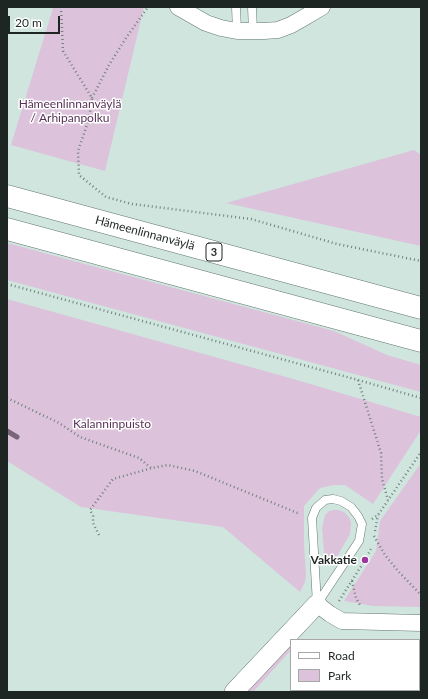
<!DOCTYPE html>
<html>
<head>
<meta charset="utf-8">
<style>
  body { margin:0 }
  #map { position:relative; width:428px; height:699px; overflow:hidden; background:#cfe5de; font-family:Lato,sans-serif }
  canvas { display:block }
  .frame { position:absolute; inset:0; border:8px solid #1d2623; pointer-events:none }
  .legend { position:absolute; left:290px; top:639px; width:130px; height:52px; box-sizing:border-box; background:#fff; border:1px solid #a5a8a7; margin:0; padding:5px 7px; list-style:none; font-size:12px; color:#1d2623 }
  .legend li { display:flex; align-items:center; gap:8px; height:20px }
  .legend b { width:20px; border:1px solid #a5a8a7 }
  .scale { position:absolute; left:8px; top:16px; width:52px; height:18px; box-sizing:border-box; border:2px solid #1d2623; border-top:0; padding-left:5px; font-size:12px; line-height:14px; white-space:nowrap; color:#1d2623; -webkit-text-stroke:3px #fff; paint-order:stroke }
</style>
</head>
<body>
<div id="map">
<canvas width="428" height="699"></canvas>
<div class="frame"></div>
<ul class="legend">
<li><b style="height:5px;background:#fff"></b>Road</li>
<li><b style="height:11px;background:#dcc3db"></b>Park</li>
</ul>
<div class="scale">20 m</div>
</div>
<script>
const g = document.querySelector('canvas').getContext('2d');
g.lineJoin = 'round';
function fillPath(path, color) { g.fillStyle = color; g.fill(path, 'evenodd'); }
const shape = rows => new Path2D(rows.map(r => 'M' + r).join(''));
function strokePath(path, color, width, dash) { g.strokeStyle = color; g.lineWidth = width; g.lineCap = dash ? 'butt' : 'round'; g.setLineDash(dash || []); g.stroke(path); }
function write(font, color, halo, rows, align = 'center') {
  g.font = font + ' Lato,sans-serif'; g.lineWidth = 3; g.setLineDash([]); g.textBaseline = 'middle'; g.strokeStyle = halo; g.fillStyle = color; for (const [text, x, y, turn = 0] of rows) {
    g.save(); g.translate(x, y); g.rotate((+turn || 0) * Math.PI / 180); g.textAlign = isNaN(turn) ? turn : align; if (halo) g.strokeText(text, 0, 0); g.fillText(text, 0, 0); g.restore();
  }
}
fillPath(shape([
  [60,7,144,7,105,171,11,145,53,8],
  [414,150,421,155,421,246,226,203],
  [7,243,334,331,387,355,421,365,421,392,7,280],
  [7,299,297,380,421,417,421,430,373,504,345,485,334,485,320,488,304,506,304,543,306,575,305,582,300,592,223,527,81,507,7,461],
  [421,463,421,607,373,606,344,601,376,551,380,521],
  [334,510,338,510,344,512,348,516,350,519,351,524,350,534,335,560,331,564,327,564,325,563,322,528,325,515,329,511],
  [291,641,291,650,253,692,241,692]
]), '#dcc3db');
strokePath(shape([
  [7,431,17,437]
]), '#766677', 5);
const service = shape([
  [236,7,237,31],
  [252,7,253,31],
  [333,499,341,501,351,507,358,516,362,524,359,541,317,604,312,518,316,508,325,500,333,499]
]);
const minor = shape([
  [178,7,206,23,221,28,237,31,264,31,278,30,291,25,305,17,322,7],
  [317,604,330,614,342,621,421,623]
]);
const tertiary = shape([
  [234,692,317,604]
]);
const trunk = shape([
  [7,196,421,308],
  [7,229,421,341]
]);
strokePath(service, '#637771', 9);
strokePath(minor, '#637771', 17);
strokePath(tertiary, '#637771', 20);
strokePath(trunk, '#637771', 23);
strokePath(shape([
  [61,7,63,51,92,98,89,119,78,151,79,175,106,197,132,204,251,219,337,244,421,261],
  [92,98,109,65,126,38,148,7],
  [7,284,358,380,421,398],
  [358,380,381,453,382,479,388,500],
  [7,398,59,423,80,437,139,458,151,468],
  [372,519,378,515,421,452],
  [375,531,378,515],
  [99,535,93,523,93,516,90,510,113,479,152,468,168,465,195,471,300,514],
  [374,536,385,555,398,571,421,595],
  [352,581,356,598,360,605],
  [339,601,365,560,371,549]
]), '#71807b', 2.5, [1, 3]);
strokePath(service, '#fff', 8);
strokePath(minor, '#fff', 16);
strokePath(tertiary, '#fff', 19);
strokePath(trunk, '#fff', 22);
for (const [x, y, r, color] of [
  [365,560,4,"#9c389d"]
]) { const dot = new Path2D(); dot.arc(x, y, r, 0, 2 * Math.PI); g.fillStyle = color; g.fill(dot); strokePath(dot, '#fff', 1.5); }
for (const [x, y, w] of [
  [214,252,16]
]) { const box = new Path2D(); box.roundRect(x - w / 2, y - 9, w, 18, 3); g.fillStyle = '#fff'; g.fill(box); strokePath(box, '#1d2623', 1); }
write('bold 11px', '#1d2623', null, [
  ["3",214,252]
]);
write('12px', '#593258', '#fff', [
  ["Hämeenlinnanväylä",70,104],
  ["/ Arhipanpolku",70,118],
  ["Kalanninpuisto",112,424]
]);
write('12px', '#1d2623', '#fff', [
  ["Hämeenlinnanväylä",145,233,15]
]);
write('bold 12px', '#1d2623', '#fff', [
  ["Vakkatie",357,560]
], 'right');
</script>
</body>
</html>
